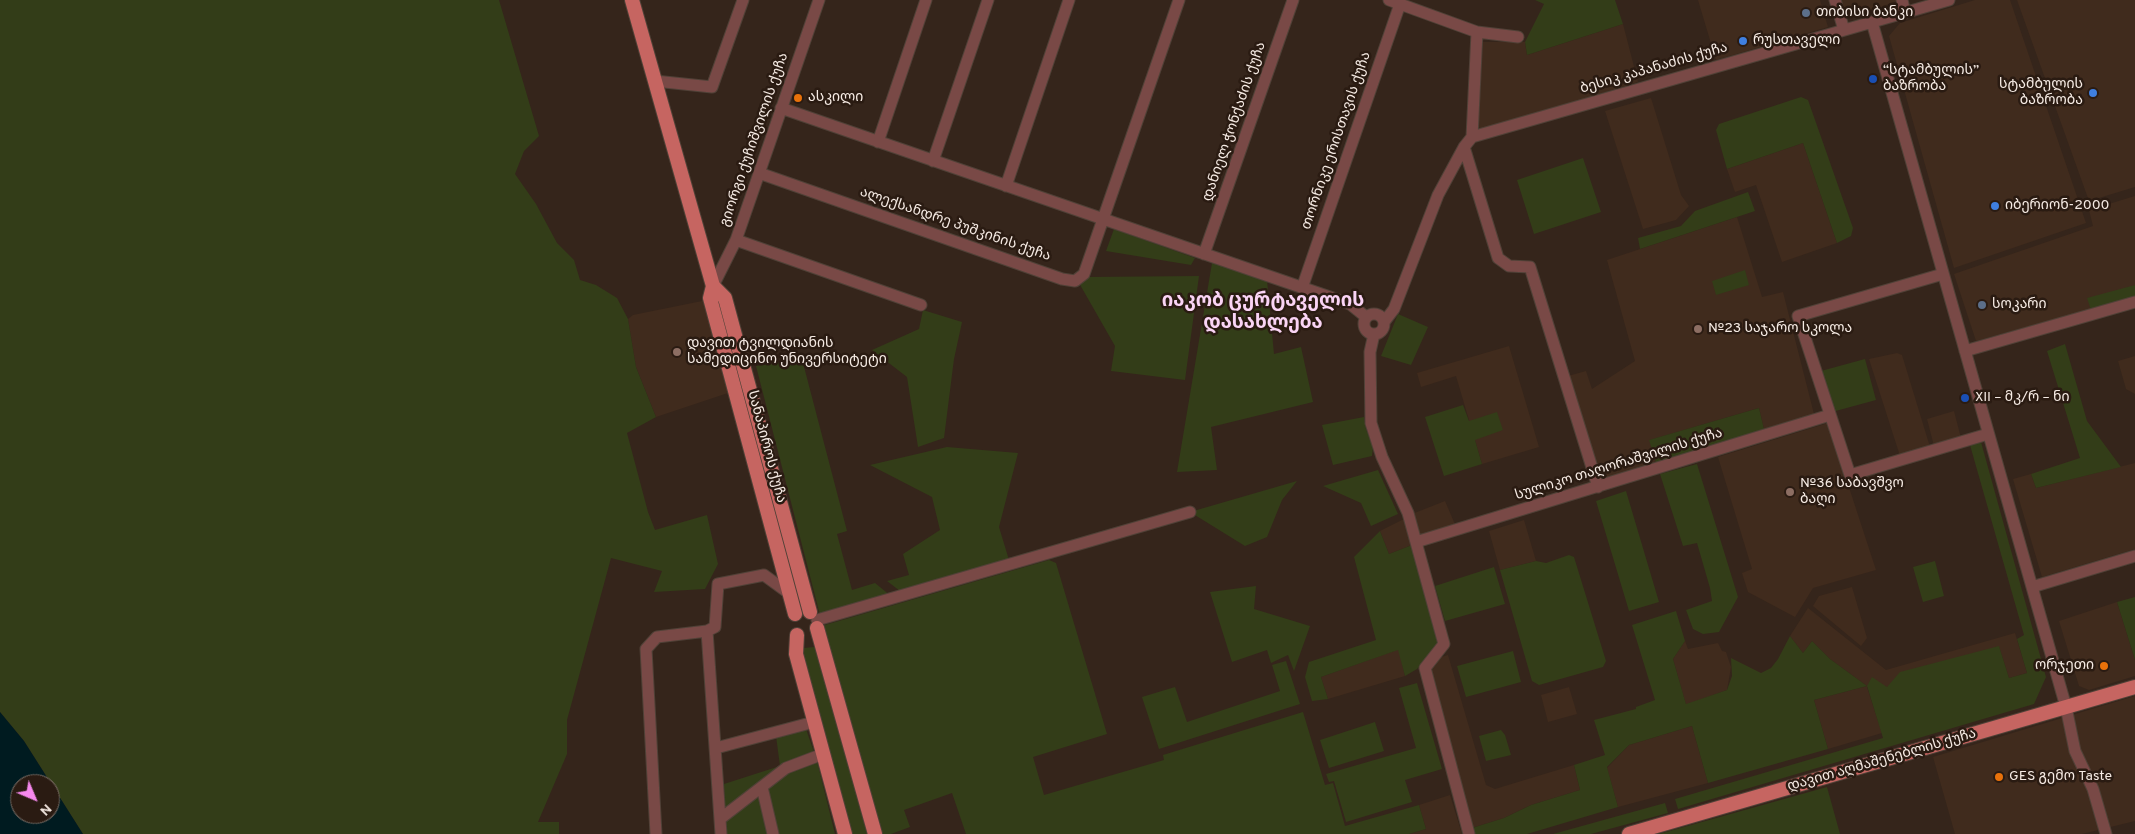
<!DOCTYPE html>
<html>
<head>
<meta charset="utf-8">
<style>
  body { margin:0 }
  #map { position:relative; width:2135px; height:834px; overflow:hidden; background:#35251b; font-family:Overpass,sans-serif }
  canvas { display:block }
  .north { position:absolute; left:10px; top:774px; width:50px; height:50px; box-sizing:border-box; background:#2a1b12; border:1px solid #7c6e66; border-radius:50%; rotate:135deg; font-size:14px; font-weight:700; line-height:20px; text-align:center; color:#f6ebe4 }
  .north::after { content:''; display:block; margin:auto; width:18px; height:22px; background:#f688ed; clip-path:polygon(50% 0,100% 100%,50% 72%,0 100%) }
</style>
</head>
<body>
<div id="map">
<canvas width="2135" height="834"></canvas>
<div class="north">N</div>
</div>
<script>
const g = document.querySelector('canvas').getContext('2d');
g.lineJoin = 'round';
function fillPath(path, color) { g.fillStyle = color; g.fill(path, 'evenodd'); }
const shape = rows => new Path2D(rows.map(r => 'M' + r).join(''));
function strokePath(path, color, width, dash) { g.strokeStyle = color; g.lineWidth = width; g.lineCap = dash ? 'butt' : 'round'; g.setLineDash(dash || []); g.stroke(path); }
function write(font, color, halo, rows, align = 'center') {
  g.font = font + ' Overpass,"Noto Sans Georgian",sans-serif'; g.lineWidth = 5; g.setLineDash([]); g.textBaseline = 'middle'; g.strokeStyle = halo; g.fillStyle = color; for (const [text, x, y, turn = 0] of rows) {
    g.save(); g.translate(x, y); g.rotate((+turn || 0) * Math.PI / 180); g.textAlign = isNaN(turn) ? turn : align; if (halo) g.strokeText(text, 0, 0); g.fillText(text, 0, 0); g.restore();
  }
}
fillPath(shape([
  [1698,0,1820,0,1828,27,1716,60],
  [1838,0,1896,0,1895,2,1850,18,1842,17],
  [1975,0,2010,0,2086,223,1954,268,1889,36,1900,23],
  [2017,0,2135,0,2135,187,2089,201],
  [1623,24,1638,82,1478,132,1483,42,1525,42,1527,55],
  [1651,98,1681,195,1689,206,1676,220,1643,229,1605,111],
  [1803,143,1837,243,1782,262,1756,185,1735,192,1727,169],
  [2135,196,2135,297,1976,341,1954,274,2093,226,2089,210],
  [1737,217,1762,297,1783,292,1814,414,1764,429,1759,408,1650,440,1656,463,1600,480,1568,376,1586,371,1592,389,1635,361,1607,260],
  [707,300,731,392,656,417,636,367,628,319,633,315],
  [1509,346,1539,447,1482,464,1456,376,1421,387,1417,373],
  [1897,353,1902,355,1930,447,1900,456,1869,359],
  [2135,356,2135,394,2126,389,2118,361],
  [1954,411,1961,438,1934,446,1927,419],
  [1828,423,1876,570,1813,588,1795,617,1748,592,1742,573,1752,569,1718,457],
  [2135,463,2135,549,2042,577,2013,479,2031,474,2036,488],
  [1445,501,1457,529,1419,540,1412,514],
  [1404,519,1412,545,1389,554,1380,531],
  [1524,520,1536,561,1500,570,1489,531],
  [1852,587,1867,638,1861,646,1813,606,1819,596],
  [2117,602,2135,660,2135,676,2089,690,2079,686,2059,621],
  [1808,608,1886,670,2015,633,2027,673,2009,678,1999,647,1887,687,1867,687,1882,733,1828,749,1814,700,1867,686,1830,659,1812,641,1803,653,1790,636],
  [1685,641,1688,649,1718,643,1722,651,1726,652,1731,667,1727,690,1686,705,1673,659],
  [1399,649,1405,676,1328,699,1321,677],
  [1448,655,1486,785,1495,789,1574,765,1580,790,1531,805,1504,818,1472,828,1429,666,1435,659],
  [1569,687,1577,714,1548,722,1541,695],
  [2135,696,2135,821,2082,834,1955,834,1933,757],
  [1692,726,1708,783,1618,807,1607,768,1629,745],
  [1450,795,1462,834,1409,834,1426,829,1419,805]
]), '#402b1d');
fillPath(shape([
  [0,0,499,0,539,136,524,151,515,174,536,204,557,243,574,260,580,280,596,285,617,298,628,319,636,367,656,417,627,433,648,512,655,530,707,515,718,564,705,589,654,592,662,571,611,558,567,720,567,754,538,822,559,822,559,834,83,834,24,741,0,712],
  [1535,0,1615,0,1623,24,1527,55,1525,42,1544,4],
  [1801,97,1808,100,1853,228,1851,236,1837,243,1803,143,1727,169,1716,130,1719,124],
  [1583,158,1601,212,1534,234,1517,180],
  [1748,192,1755,211,1640,249,1638,238,1681,226,1695,211],
  [1114,229,1195,258,1191,265,1106,251],
  [1215,261,1267,280,1274,354,1301,347,1313,402,1211,427,1217,470,1177,472,1212,263],
  [1745,270,1749,285,1716,295,1712,281],
  [1199,276,1185,380,1111,371,1115,346,1079,283,1088,277],
  [2135,285,2135,297,2091,310,2087,298],
  [923,310,962,322,954,359,944,438,918,447,907,377,872,350,919,329],
  [1398,314,1428,327,1411,365,1381,356],
  [2065,344,2087,421,2121,467,2036,488,2031,474,2080,458,2047,351],
  [802,359,847,531,837,534,852,590,875,583,891,596,820,615,756,366],
  [1865,359,1876,400,1832,412,1821,371],
  [1463,405,1469,421,1497,412,1503,430,1475,440,1482,464,1444,476,1425,417],
  [1759,408,1764,429,1656,463,1649,440],
  [1364,417,1366,429,1373,447,1372,456,1333,465,1322,425],
  [1981,442,2046,677,2034,704,1678,809,1675,799,1883,738,1867,686,1814,700,1828,749,1708,783,1692,726,1629,745,1607,767,1618,807,1527,834,1474,834,1472,828,1504,818,1531,805,1580,790,1574,765,1605,755,1594,720,1636,709,1636,707,1655,700,1632,625,1676,611,1685,641,1673,659,1686,704,1727,690,1732,676,1731,658,1761,673,1771,668,1778,659,1790,636,1803,653,1812,641,1830,659,1867,686,1872,677,1887,687,1900,672,1999,646,2009,678,2027,673,2017,639,2024,635,1970,445],
  [947,447,1018,453,999,527,1009,560,900,591,887,581,909,575,903,554,940,530,932,497,870,465],
  [1697,464,1738,597,1719,632,1703,634,1693,629,1686,610,1712,601,1710,588,1697,543,1683,546,1660,474],
  [1378,470,1398,514,1371,526,1361,503,1323,486],
  [1297,481,1282,500,1267,537,1245,546,1190,512],
  [1626,491,1659,602,1629,611,1596,501],
  [1380,531,1389,554,1412,545,1438,645,1417,669,1405,676,1398,650,1321,677,1328,699,1312,701,1305,677,1309,662,1376,640,1354,557],
  [1569,555,1574,557,1606,661,1603,667,1539,685,1532,681,1500,570,1536,561,1546,563],
  [1049,560,1056,563,1107,734,1033,757,1044,795,1164,760,1163,755,1303,712,1325,785,1333,783,1345,826,1419,805,1426,829,1409,834,966,834,952,793,904,810,910,827,891,834,883,834,822,629,825,625],
  [1935,561,1944,596,1923,602,1913,567],
  [1494,567,1505,604,1445,621,1435,586],
  [1256,586,1254,609,1310,626,1294,671,1288,655,1271,663,1267,650,1232,662,1210,592],
  [2135,597,2135,660,2117,602],
  [814,647,817,649,867,834,851,834,802,652,804,648],
  [1513,651,1521,682,1466,697,1457,666],
  [1286,661,1300,704,1159,749,1142,697,1175,687,1187,722,1280,691,1272,665],
  [1417,683,1442,769,1405,780,1412,802,1346,822,1334,781,1329,782,1326,774,1416,748,1399,688],
  [1375,722,1384,751,1329,768,1320,740],
  [806,729,815,755,725,809,724,784,780,766,776,736],
  [1501,730,1505,735,1511,755,1486,761,1479,736],
  [817,761,835,834,774,834,764,790,785,773],
  [1827,787,1840,834,1659,834],
  [761,790,770,834,721,834,721,821],
  [1665,803,1668,813,1591,834,1553,834]
]), '#333d18');
fillPath(shape([
  [0,712,24,741,83,834,0,834],
  [20,784,50,784,50,814,20,814]
]), '#001b20');
const minor = shape([
  [1389,0,1477,32,1518,37],
  [1835,0,1844,30],
  [1902,0,1905,13],
  [1872,22,2066,707,2075,751,2093,789,2106,834],
  [655,81,712,87,743,0],
  [781,108,1350,304,1366,317],
  [1472,137,1949,0],
  [878,142,926,0],
  [1464,147,1498,258,1509,266,1530,267,1598,487],
  [933,161,988,0],
  [759,173,1062,279,1075,281,1084,274,1179,0],
  [1006,186,1069,0],
  [736,240,921,305],
  [1204,254,1293,0],
  [1943,274,1798,316,1850,475,1988,434],
  [713,286,736,240,819,0],
  [1302,288,1400,4],
  '1364 324a10 10 0 1 1 20 0a10 10 0 1 1-20 0Z',
  [1384,322,1394,309,1438,195,1464,147,1472,137,1477,32],
  [1374,334,1370,352,1371,423,1382,457,1408,513,1444,644,1425,668,1469,834],
  [1965,351,2135,302],
  [1416,542,1830,415],
  [2032,587,2135,556],
  [817,620,1190,512],
  [707,631,721,834],
  [716,748,814,722],
  [762,787,773,834],
  [720,819,786,768,823,754],
  [656,834,646,649,657,637,707,631,715,627,718,584,764,575,790,594]
]);
const major = shape([
  [632,0,713,286,710,298,795,614],
  [713,286,725,298,810,612],
  [817,628,875,834],
  [797,635,796,654,845,834],
  [1629,834,2135,687]
]);
strokePath(minor, '#504137', 13);
strokePath(major, '#504137', 16);
strokePath(minor, '#794946', 11);
strokePath(major, '#c66561', 14);
for (const [x, y, r, color] of [
  [1806,13,5,"#5c6f8a"],
  [1743,41,5,"#3f7fe0"],
  [1873,79,5,"#1a4fb4"],
  [2093,93,5,"#3f7fe0"],
  [798,98,5,"#e8710a"],
  [1995,206,5,"#3f7fe0"],
  [1982,305,5,"#5c6f8a"],
  [1698,329,5,"#8d6e63"],
  [677,352,5,"#8d6e63"],
  [1965,398,5,"#1a4fb4"],
  [1790,492,5,"#8d6e63"],
  [2104,666,5,"#e8710a"],
  [1999,777,5,"#e8710a"]
]) { const dot = new Path2D(); dot.arc(x, y, r, 0, 2 * Math.PI); g.fillStyle = color; g.fill(dot); strokePath(dot, '#2a1b12', 2); }
write('14px', '#f6ebe4', '#2a1b12', [
  ["თიბისი ბანკი",1816,13],
  ["რუსთაველი",1753,41],
  ["“სტამბულის”",1883,71],
  ["ბაზრობა",1883,87],
  ["სტამბულის",2083,85,"right"],
  ["ბაზრობა",2083,101,"right"],
  ["ასკილი",808,98],
  ["იბერიონ-2000",2005,206],
  ["სოკარი",1992,305],
  ["№23 საჯარო სკოლა",1708,329],
  ["დავით ტვილდიანის",687,344],
  ["სამედიცინო უნივერსიტეტი",687,360],
  ["XII – მკ/რ – ნი",1975,398],
  ["№36 საბავშვო",1800,484],
  ["ბაღი",1800,500],
  ["ორჯეთი",2094,666,"right"],
  ["GES გემო Taste",2009,777]
], 'left');
write('14px', '#f6ebe4', '#2a1b12', [
  ["ბესიკ კაპანაძის ქუჩა",1654,69,-16],
  ["დანიელ ჭონქაძის ქუჩა",1235,122,-71],
  ["გიორგი ქუჩიშვილის ქუჩა",755,140,-71],
  ["თორნიკე ერისთავის ქუჩა",1337,141,-71],
  ["ალექსანდრე პუშკინის ქუჩა",955,225,19],
  ["სანაპიროს ქუჩა",766,447,75],
  ["სულიკო თაღორაშვილის ქუჩა",1619,465,-17],
  ["დავით აღმაშენებლის ქუჩა",1882,761,-16]
]);
write('bold 19px', '#fad4f5', '#2a1b12', [
  ["იაკობ ცურტაველის",1263,302],
  ["დასახლება",1263,324]
]);
</script>
</body>
</html>
